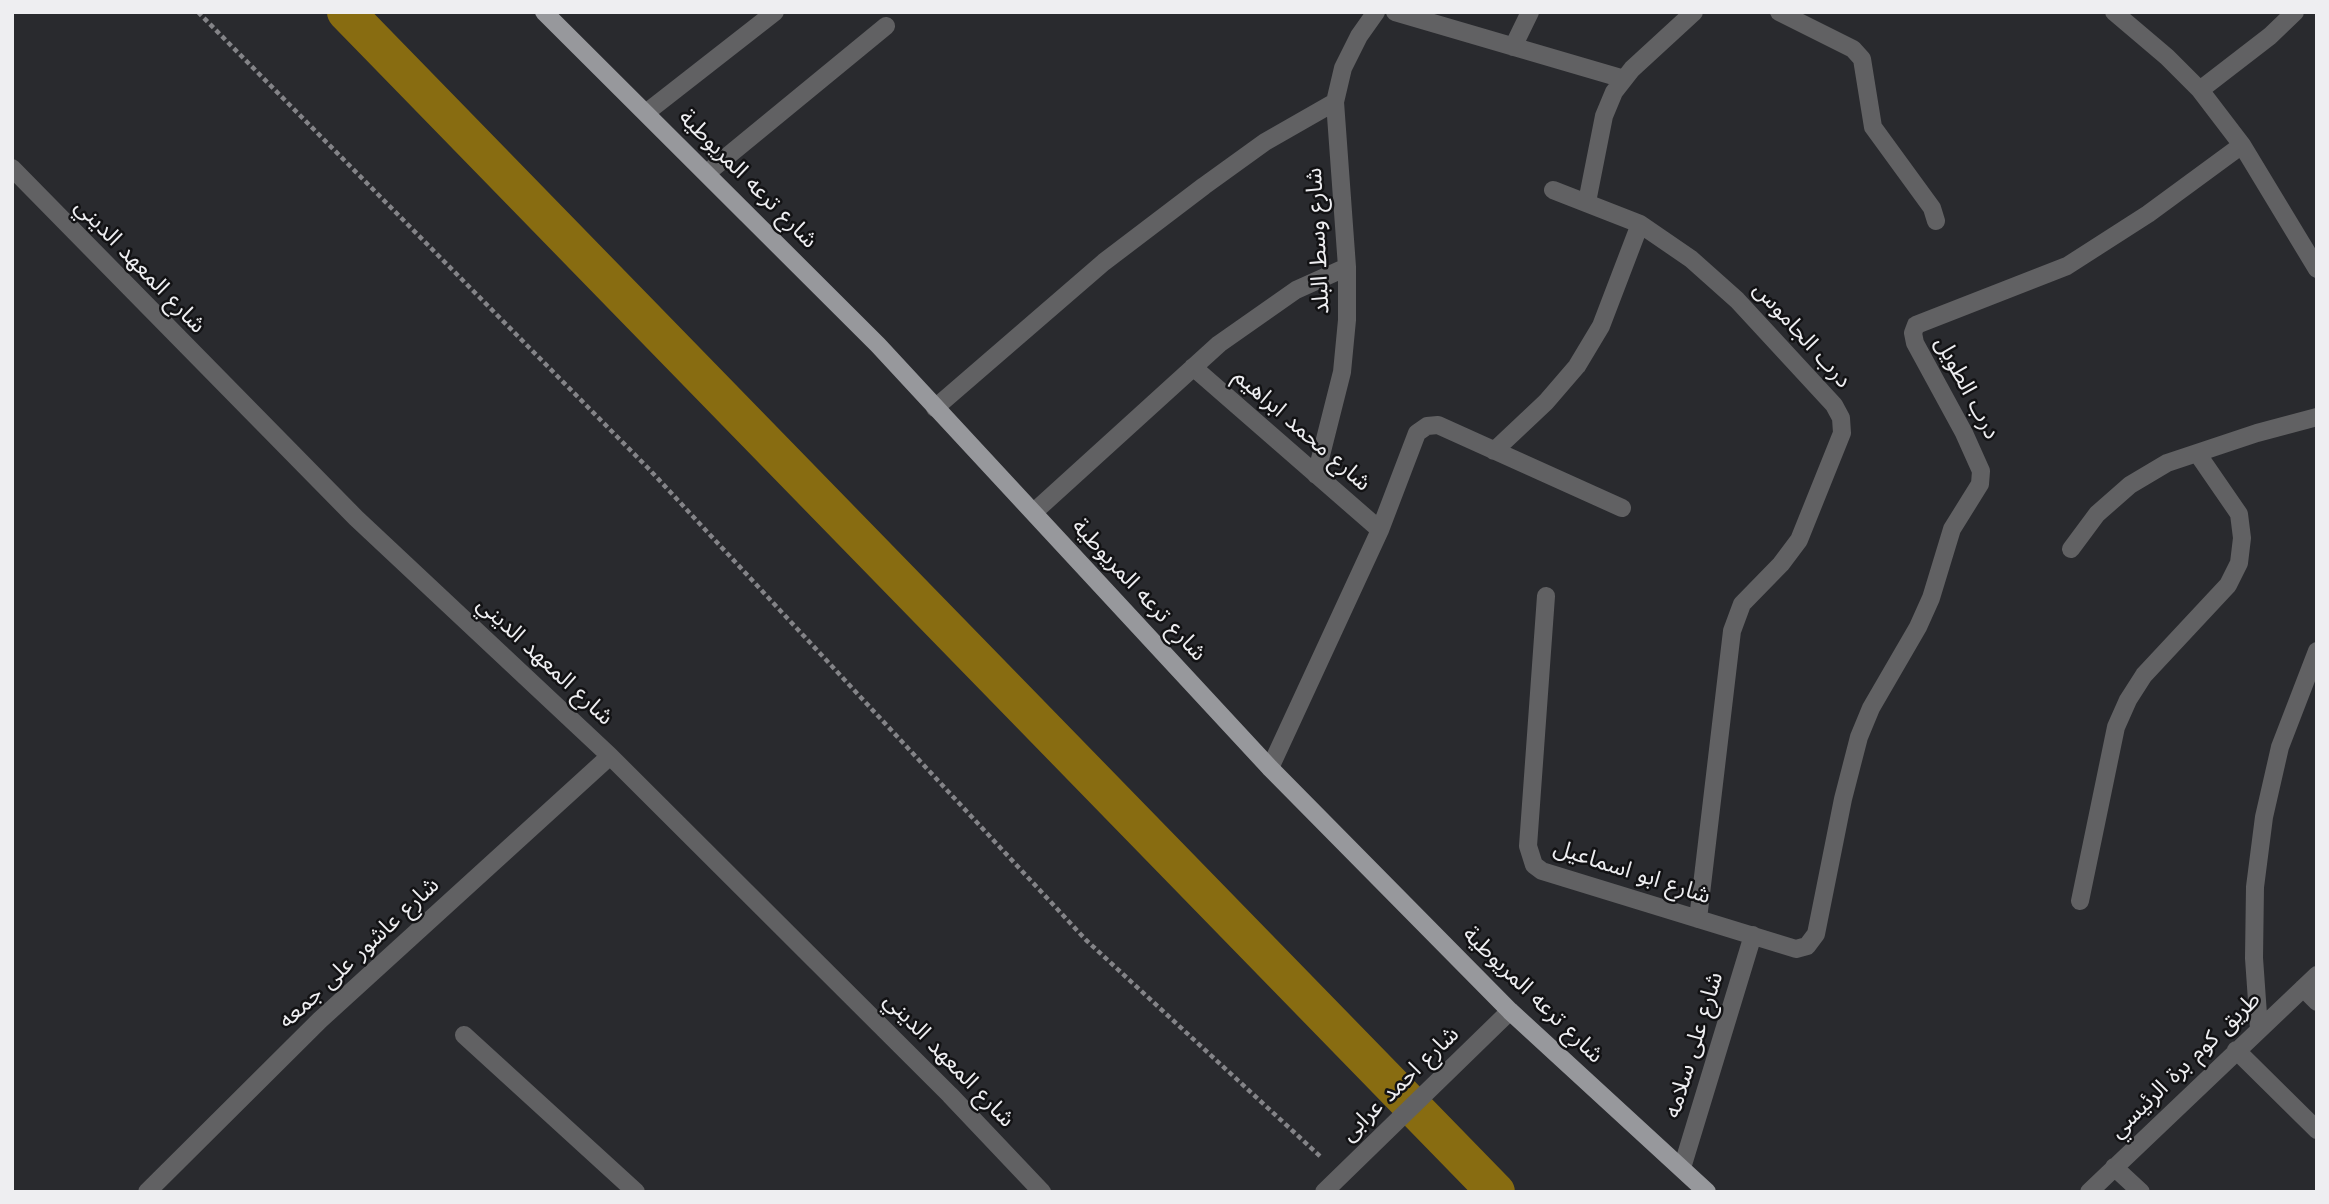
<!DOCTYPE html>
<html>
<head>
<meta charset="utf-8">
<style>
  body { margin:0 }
  #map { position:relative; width:2329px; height:1204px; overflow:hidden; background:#292a2e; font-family:"Work Sans",sans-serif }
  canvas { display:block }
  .frame { position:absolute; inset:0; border:14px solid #eeeef1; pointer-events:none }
</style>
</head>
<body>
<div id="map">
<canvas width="2329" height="1204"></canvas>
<div class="frame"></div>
</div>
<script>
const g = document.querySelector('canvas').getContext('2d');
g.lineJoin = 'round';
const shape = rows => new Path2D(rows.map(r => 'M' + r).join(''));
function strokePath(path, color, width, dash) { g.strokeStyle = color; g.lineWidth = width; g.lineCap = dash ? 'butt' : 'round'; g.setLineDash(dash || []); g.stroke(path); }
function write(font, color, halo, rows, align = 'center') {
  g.font = font + ' "Work Sans","Noto Sans Arabic",sans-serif'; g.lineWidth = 5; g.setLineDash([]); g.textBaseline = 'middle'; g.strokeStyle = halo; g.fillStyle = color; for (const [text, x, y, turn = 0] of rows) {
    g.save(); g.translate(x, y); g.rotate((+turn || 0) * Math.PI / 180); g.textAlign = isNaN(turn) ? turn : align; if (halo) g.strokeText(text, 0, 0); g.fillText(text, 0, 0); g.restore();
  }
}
strokePath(shape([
  [346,12,1496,1192]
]), '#886c11', 38);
strokePath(shape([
  [198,12,648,468,1086,940,1322,1158]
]), '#848488', 4.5, [5, 3.5]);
strokePath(shape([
  [1395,12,1624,79],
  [1779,12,1853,49,1862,59,1873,127,1932,208,1936,221],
  [2114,12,2167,57,2200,90,2242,145,2317,269],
  [1513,47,1530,12],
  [2200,90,2270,36,2295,12],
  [647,112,775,12],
  [12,168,356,518,610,756,950,1095,1042,1192],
  [707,173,886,26],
  [1553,190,1640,224,1691,259,1737,300,1834,405,1841,418,1842,433,1799,540,1781,564,1742,604,1732,631,1698,919],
  [1587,202,1604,116,1614,92,1632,69,1694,12],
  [1193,367,1380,530],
  [935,408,1104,262,1204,186,1265,142,1335,102],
  [1494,451,1546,402,1577,366,1601,326,1640,224],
  [1316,475,1342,372,1347,320,1347,267,1335,102,1343,68,1359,36,1376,12],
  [1034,512,1219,344,1296,290,1347,267],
  [2071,549,2097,514,2130,485,2167,463,2257,433,2317,417],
  [1546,596,1528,846,1534,865,1542,871,1796,949,1807,946,1816,934,1843,799,1859,737,1871,708,1918,627,1931,598,1952,529,1980,484,1981,471,1964,433,1915,343,1913,333,1916,325,2067,266,2148,214,2242,145],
  [1270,768,1380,530,1417,433,1427,426,1438,425,1622,508],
  [2080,901,2116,727,2128,700,2144,675,2228,585,2239,563,2242,538,2239,514,2197,453],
  [2303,988,2317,1002],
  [2259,1029,2254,958,2255,887,2264,817,2280,747,2317,651],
  [464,1035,636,1192],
  [2236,1050,2317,1130],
  [2114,1167,2141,1192],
  [1682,1168,1753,935],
  [147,1192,320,1020,610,756],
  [1324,1192,1510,1011],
  [2089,1192,2317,975]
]), '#616163', 18);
strokePath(shape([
  [544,12,878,345,1270,768,1510,1011,1707,1192]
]), '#97989c', 18);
write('23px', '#eeeef1', '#121214', [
  ["شارع ترعه المريوطية",748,179,45],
  ["شارع وسط البلد",1318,241,-93],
  ["شارع المعهد الديني",140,266,46],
  ["درب الجاموس",1802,335,48],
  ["درب الطويل",1967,388,62],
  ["شارع محمد ابراهيم",1302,430,41],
  ["شارع ترعه المريوطية",1139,590,47],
  ["شارع المعهد الديني",545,661,43],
  ["شارع ابو اسماعيل",1632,872,18],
  ["شارع عاشور على جمعه",359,953,-43],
  ["شارع ترعه المريوطية",1533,995,44],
  ["شارع على سلامه",1694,1045,-73],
  ["شارع المعهد الديني",949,1060,46],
  ["طريق كوم برة الرئيسي",2185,1065,-44],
  ["شارع احمد عرابى",1400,1084,-44]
]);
</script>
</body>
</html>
